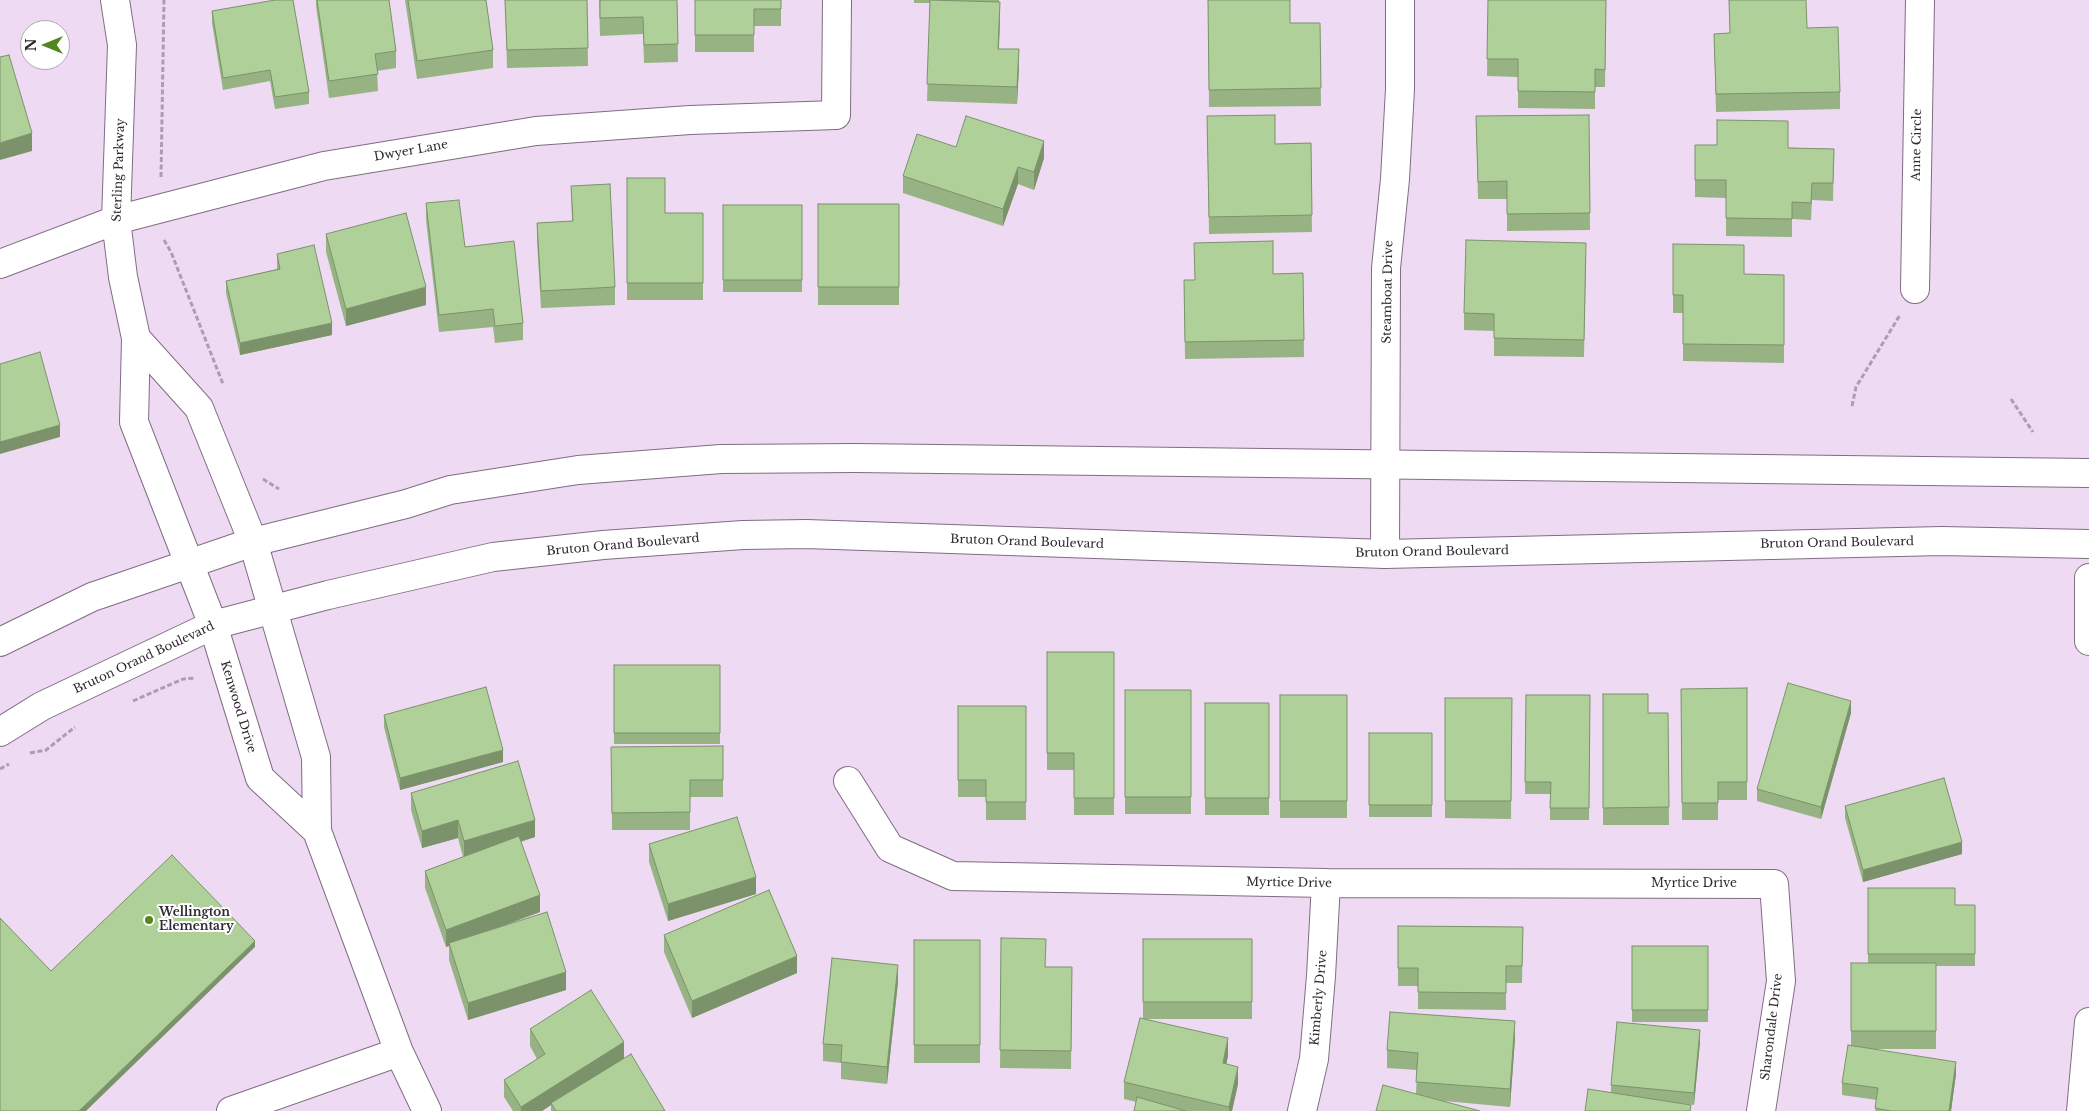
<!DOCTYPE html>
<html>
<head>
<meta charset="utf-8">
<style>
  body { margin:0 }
  #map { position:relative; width:2089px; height:1111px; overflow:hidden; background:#efdaf3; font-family:"Libre Baskerville",serif }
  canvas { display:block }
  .north { position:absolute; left:20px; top:20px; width:50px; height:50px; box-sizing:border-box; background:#fff; border:1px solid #aca9ad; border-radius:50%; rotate:270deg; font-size:14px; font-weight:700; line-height:20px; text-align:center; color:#302832 }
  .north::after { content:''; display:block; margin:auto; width:18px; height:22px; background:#53871e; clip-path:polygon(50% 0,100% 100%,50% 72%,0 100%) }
</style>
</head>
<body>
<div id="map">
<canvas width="2089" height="1111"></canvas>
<div class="north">N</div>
</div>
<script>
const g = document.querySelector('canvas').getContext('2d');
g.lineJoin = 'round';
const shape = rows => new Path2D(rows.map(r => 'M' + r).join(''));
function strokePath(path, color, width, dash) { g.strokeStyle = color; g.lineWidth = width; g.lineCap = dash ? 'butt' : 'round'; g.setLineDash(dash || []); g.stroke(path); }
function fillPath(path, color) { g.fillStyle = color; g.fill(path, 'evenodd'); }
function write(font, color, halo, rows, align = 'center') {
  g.font = font + ' "Libre Baskerville",serif'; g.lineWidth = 4; g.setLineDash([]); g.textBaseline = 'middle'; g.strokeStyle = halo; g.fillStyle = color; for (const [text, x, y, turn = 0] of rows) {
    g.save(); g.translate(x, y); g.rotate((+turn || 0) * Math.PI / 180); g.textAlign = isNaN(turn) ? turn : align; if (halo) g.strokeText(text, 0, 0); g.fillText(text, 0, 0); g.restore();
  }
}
const minor = shape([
  [115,0,122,45,116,220,123,277,136,338,134,422,213,625,260,778,317,831],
  [0,264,116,220,324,166,536,131,690,120,836,115,837,0],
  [1915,289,1920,0],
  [136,338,199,408,253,542,316,757,317,831,399,1052,427,1111],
  [1385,554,1386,268,1395,179,1400,89,1400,0],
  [848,781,890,848,953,876,1326,883,1774,884,1781,981,1761,1111],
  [231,1111,399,1052],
  [1302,1111,1314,1059,1321,976,1326,883]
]);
const major = shape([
  [2089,578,2089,641],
  [0,642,92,597,253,542,406,504,450,490,578,470,721,459,856,458,2089,473],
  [0,732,42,706,213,625,328,595,493,557,603,545,743,535,806,534,1385,554,1942,541,2089,544],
  [2081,1111,2089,1022]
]);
strokePath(minor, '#7f6d82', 30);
strokePath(major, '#7f6d82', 30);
strokePath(shape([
  [161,177,164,0],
  [164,240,171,252,223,384],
  [2011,399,2033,432],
  [1852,406,1856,387,1900,315],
  [263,479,279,489],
  [133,701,183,679,195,678],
  [30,753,46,750,75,727],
  [0,769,9,764]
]), '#ad9db1', 3, [5, 2.5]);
strokePath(minor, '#fff', 28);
strokePath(major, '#fff', 28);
fillPath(shape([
  [316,0,389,0,396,51,396,68,377,71,378,91,329,98,316,6],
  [405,0,486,0,493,50,493,68,417,79],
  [505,0,587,0,588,66,507,68],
  [599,0,677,0,678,62,644,63,643,34,600,36],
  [695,0,781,0,781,26,754,26,754,52,695,52],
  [914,0,999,0,1000,19,999,49,1019,67,1017,104,927,101,930,3,914,3],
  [1208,0,1290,23,1320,23,1321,106,1209,107],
  [1488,0,1606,0,1605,87,1595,87,1595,109,1518,108,1518,77,1487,76],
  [1729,0,1807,28,1840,92,1840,109,1716,112,1714,34,1730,33],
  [212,11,309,92,309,104,275,109,270,81,223,90,212,23],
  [1589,115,1590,230,1507,231,1507,199,1478,199,1476,116],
  [1207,116,1275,144,1311,143,1312,232,1209,234],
  [1695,145,1834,149,1833,201,1812,200,1811,220,1792,219,1792,237,1726,236,1726,198,1695,197],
  [956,147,1044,158,1034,190,1018,184,1003,226,903,193,903,176],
  [627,178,665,213,703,213,703,300,627,300],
  [571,186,615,287,615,305,541,308,537,241,537,223,572,221],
  [426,203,465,247,523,323,523,340,495,343,493,327,439,332,426,220],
  [818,204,899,204,899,305,818,305],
  [723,205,802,205,802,292,723,292],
  [326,234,426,305,346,326,326,252],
  [1673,244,1744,274,1784,275,1784,363,1683,361,1683,313,1673,313],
  [277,254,332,335,240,355,226,293,226,281,277,269],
  [1586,260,1584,357,1494,356,1494,331,1464,330,1464,313],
  [1303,273,1304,357,1185,359,1184,280,1194,280,1273,274],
  [1047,652,1114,652,1114,815,1074,815,1074,770,1047,770],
  [614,665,720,665,720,744,614,744],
  [1747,688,1747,800,1718,800,1718,820,1682,820,1681,689],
  [1125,690,1191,690,1191,814,1125,814],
  [1603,694,1648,713,1668,713,1669,825,1603,825],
  [1280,695,1347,695,1347,818,1280,818],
  [1526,695,1590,695,1589,820,1550,820,1550,794,1525,794],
  [1445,698,1512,698,1511,819,1445,818],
  [1205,703,1269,703,1269,815,1205,815],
  [958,706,1026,706,1026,820,986,820,986,797,958,797],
  [1851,713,1821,819,1757,801,1757,789],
  [384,715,503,762,400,790,384,727],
  [1369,733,1432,733,1432,817,1369,817],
  [723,746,723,797,690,797,690,830,612,830,611,747],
  [411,793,535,837,521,842,540,912,500,927,566,990,468,1020,449,960,449,946,446,947,425,888,425,871,463,857,458,838,422,848,411,810],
  [1845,806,1962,854,1863,882,1845,818],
  [649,844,756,894,668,921,649,862],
  [1868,888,1955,905,1975,905,1975,966,1936,966,1936,1049,1872,1049,1956,1074,1951,1111,1875,1111,1877,1100,1842,1095,1842,1083,1851,1046,1851,963,1868,963],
  [1398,926,1523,927,1522,983,1506,983,1506,1010,1418,1009,1418,986,1398,986],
  [664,935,797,973,692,1018,664,952],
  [1001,938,1045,967,1072,967,1071,1069,1000,1068],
  [1143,939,1252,939,1252,1019,1146,1019,1228,1056,1226,1064,1238,1084,1232,1111,1134,1111,1136,1102,1124,1099,1124,1082,1143,1018],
  [914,940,980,940,980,1063,914,1063],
  [1632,946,1708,946,1708,1022,1632,1022],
  [898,982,887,1084,841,1079,841,1063,823,1061,823,1044],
  [530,1029,624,1059,665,1111,551,1111,551,1105,542,1111,513,1111,504,1097,504,1080,537,1059,530,1046],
  [1515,1038,1510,1107,1444,1101,1416,1094,1417,1070,1387,1068,1387,1050],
  [1700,1042,1694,1105,1680,1103,1691,1111,1611,1093,1611,1085]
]), '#97b384');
fillPath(shape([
  [1000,2,1000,19,998,66,998,49],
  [1019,49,1019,67,1017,104,1017,87],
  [32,133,32,151,0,160,0,143],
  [1044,141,1044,158,1034,190,1034,172],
  [1018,167,1018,184,1003,226,1003,209],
  [426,287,426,305,346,326,346,309],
  [332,323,332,335,240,355,240,343],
  [60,425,60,437,0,454,0,442],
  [1851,701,1851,713,1821,819,1821,807],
  [503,750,503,762,400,790,400,778],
  [458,820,458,838,422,848,422,831],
  [535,820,535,837,464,858,464,841],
  [1962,842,1962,854,1863,882,1863,870],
  [756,877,756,894,668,921,668,904],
  [540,895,540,912,450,945,449,943,449,946,446,947,446,930],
  [255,941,255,947,86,1111,79,1111],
  [797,956,797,973,692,1018,692,1001],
  [898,965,898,982,887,1084,887,1067],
  [566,972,566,990,468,1020,468,1003],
  [1515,1021,1515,1038,1510,1107,1510,1089],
  [1700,1030,1700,1042,1694,1105,1694,1093],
  [1228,1038,1228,1056,1223,1080,1223,1063],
  [624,1042,624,1059,551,1103,551,1105,542,1111,521,1111,521,1107],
  [1956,1062,1956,1074,1951,1111,1949,1111],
  [1238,1067,1238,1084,1232,1111,1229,1111,1229,1107]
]), '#7b926b');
const building = shape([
  [275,0,293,0,309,92,275,97,270,70,223,78,212,11,275,0],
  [317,0,389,0,396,51,375,54,378,74,329,81,317,0],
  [408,0,486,0,493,50,417,61,408,0],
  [505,0,587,0,588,48,507,50,505,0],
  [600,0,677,0,678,44,644,45,643,17,600,18,600,0],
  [695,0,781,0,781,9,754,9,754,35,695,35,695,0],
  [930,0,1000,2,998,49,1019,49,1017,87,927,84,930,0],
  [1208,0,1290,0,1290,23,1320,23,1321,88,1209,90,1208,0],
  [1488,0,1606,0,1605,70,1595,69,1595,92,1518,91,1518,59,1487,59,1488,0],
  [1729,0,1806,0,1807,28,1838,27,1840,92,1716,94,1714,34,1730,33,1729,0],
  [9,55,32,133,0,143,0,57,9,55],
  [1275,115,1275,144,1311,143,1312,215,1209,217,1207,116,1275,115],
  [1589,115,1590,213,1507,214,1507,181,1478,182,1476,116,1589,115],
  [966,116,1044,141,1034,172,1018,167,1003,209,903,176,917,134,956,147,966,116],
  [1717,120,1788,121,1788,148,1834,149,1833,183,1812,183,1811,203,1792,202,1792,219,1726,218,1726,180,1695,180,1695,145,1717,145,1717,120],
  [627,178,665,178,665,213,703,213,703,283,627,283,627,178],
  [610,184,615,287,541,291,537,223,573,221,571,186,610,184],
  [459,200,465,247,514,241,523,323,495,326,493,309,439,315,426,203,459,200],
  [818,204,899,204,899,287,818,287,818,204],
  [723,205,802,205,802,280,723,280,723,205],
  [406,213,426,287,346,309,326,234,406,213],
  [1466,240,1586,243,1584,340,1494,338,1494,314,1464,313,1466,240],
  [1273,241,1273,274,1303,273,1304,340,1185,342,1184,280,1195,280,1194,243,1273,241],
  [1673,244,1744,245,1744,274,1784,275,1784,345,1683,344,1683,295,1673,295,1673,244],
  [314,245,332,323,240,343,226,281,280,269,277,254,314,245],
  [40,352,60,425,0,442,0,364,40,352],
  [1047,652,1114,652,1114,798,1074,798,1074,753,1047,753,1047,652],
  [614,665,720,665,720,733,614,733,614,665],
  [1788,683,1851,701,1821,807,1757,789,1788,683],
  [486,687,503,750,400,778,384,715,486,687],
  [1747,688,1747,782,1718,782,1718,803,1682,803,1681,689,1747,688],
  [1125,690,1191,690,1191,797,1125,797,1125,690],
  [1603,694,1648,694,1648,713,1668,713,1669,807,1603,808,1603,694],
  [1280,695,1347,695,1347,801,1280,801,1280,695],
  [1526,695,1590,695,1589,808,1550,808,1551,782,1525,782,1526,695],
  [1445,698,1512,698,1511,801,1445,801,1445,698],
  [1205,703,1269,703,1269,798,1205,798,1205,703],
  [958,706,1026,706,1026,802,986,802,986,780,958,780,958,706],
  [1369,733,1432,733,1432,805,1369,805,1369,733],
  [723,746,723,780,690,780,690,812,612,813,611,747,723,746],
  [518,761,535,820,464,841,458,820,422,831,411,793,518,761],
  [1944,778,1962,842,1863,870,1845,806,1944,778],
  [737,817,756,877,668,904,649,844,737,817],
  [519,836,540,895,446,930,425,871,519,836],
  [172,855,255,941,79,1111,0,1111,0,918,51,971,172,855],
  [1868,888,1955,888,1955,905,1975,905,1975,954,1868,954,1868,888],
  [769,890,797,956,692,1001,664,935,769,890],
  [547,912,566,972,468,1003,449,943,547,912],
  [1398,926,1523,927,1522,966,1506,966,1506,993,1418,992,1418,968,1398,968,1398,926],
  [1001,938,1046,939,1045,967,1072,967,1071,1051,1000,1050,1001,938],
  [1143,939,1252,939,1252,1002,1143,1002,1143,939],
  [914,940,980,940,980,1045,914,1045,914,940],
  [1632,946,1708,946,1708,1010,1632,1010,1632,946],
  [832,958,898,965,887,1067,841,1062,842,1045,823,1044,832,958],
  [1851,963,1936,963,1936,1031,1851,1031,1851,963],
  [591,990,624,1042,521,1107,504,1080,545,1054,530,1029,591,990],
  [1390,1012,1515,1021,1510,1089,1416,1082,1418,1053,1387,1050,1390,1012],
  [1140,1018,1228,1038,1223,1063,1238,1067,1229,1107,1124,1082,1140,1018],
  [1617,1022,1700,1030,1694,1093,1611,1085,1617,1022],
  [1848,1045,1956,1062,1949,1111,1891,1111,1875,1108,1878,1088,1842,1083,1848,1045],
  [631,1054,665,1111,556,1111,551,1103,631,1054],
  [1383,1085,1480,1111,1376,1111,1383,1085],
  [1588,1089,1691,1105,1690,1111,1585,1111,1588,1089],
  [1137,1097,1186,1111,1134,1111,1137,1097]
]);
fillPath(building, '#b0d099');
strokePath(building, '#7b926b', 1);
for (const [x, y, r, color] of [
  [149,920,5,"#53871e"]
]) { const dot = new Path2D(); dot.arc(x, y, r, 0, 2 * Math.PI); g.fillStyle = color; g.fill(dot); strokePath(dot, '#fff', 2); }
write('12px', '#302832', '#fff', [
  ["Anne Circle",1917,145,-89],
  ["Dwyer Lane",411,151,-10],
  ["Sterling Parkway",119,170,-88],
  ["Steamboat Drive",1388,292,-89],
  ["Bruton Orand Boulevard",1027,542,2],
  ["Bruton Orand Boulevard",1837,543,-1],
  ["Bruton Orand Boulevard",623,545,-5],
  ["Bruton Orand Boulevard",1432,552,-1],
  ["Bruton Orand Boulevard",144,658,-25],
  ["Kenwood Drive",238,707,73],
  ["Myrtice Drive",1289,883,1],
  ["Myrtice Drive",1694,884],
  ["Kimberly Drive",1319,998,-85],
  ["Sharondale Drive",1772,1027,-83]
]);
write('bold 12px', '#302832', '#fff', [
  ["Wellington",159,913],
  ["Elementary",159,927]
], 'left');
</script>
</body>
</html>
